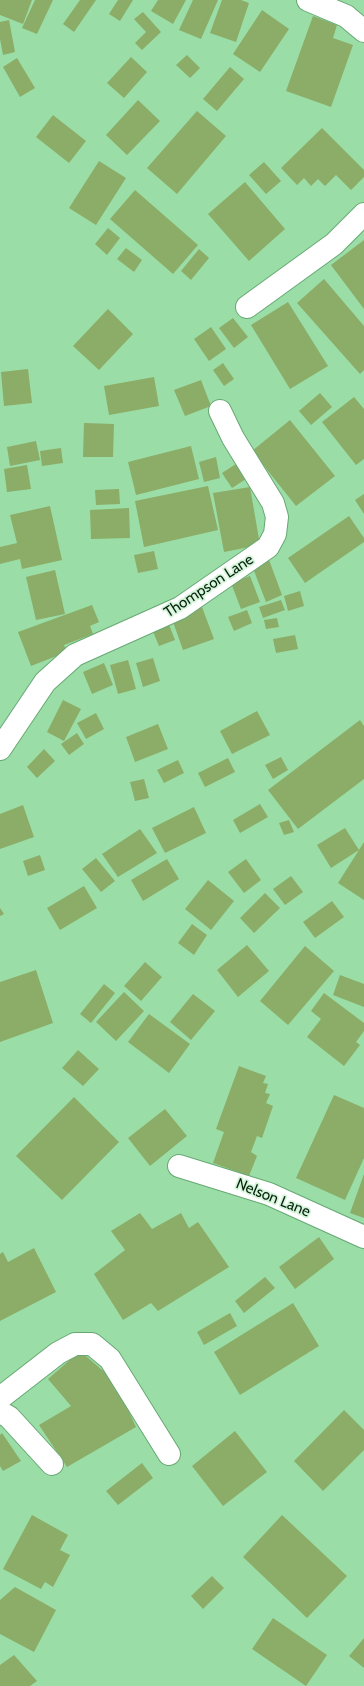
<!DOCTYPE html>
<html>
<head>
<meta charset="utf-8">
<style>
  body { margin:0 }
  canvas { display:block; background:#9adda6 }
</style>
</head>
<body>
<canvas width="364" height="1686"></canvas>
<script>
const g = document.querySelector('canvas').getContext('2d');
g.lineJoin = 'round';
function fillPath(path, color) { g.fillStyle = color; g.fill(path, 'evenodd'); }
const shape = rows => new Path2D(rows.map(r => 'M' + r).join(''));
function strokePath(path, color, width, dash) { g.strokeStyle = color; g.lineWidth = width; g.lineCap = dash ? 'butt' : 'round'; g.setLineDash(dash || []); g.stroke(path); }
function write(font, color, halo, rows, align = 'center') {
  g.font = font + ' Cabin,sans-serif'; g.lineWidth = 3.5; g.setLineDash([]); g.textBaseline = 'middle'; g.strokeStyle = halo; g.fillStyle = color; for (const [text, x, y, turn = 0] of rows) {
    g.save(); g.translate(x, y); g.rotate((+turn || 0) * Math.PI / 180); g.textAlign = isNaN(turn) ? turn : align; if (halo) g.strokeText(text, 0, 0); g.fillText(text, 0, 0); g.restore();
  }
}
fillPath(shape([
  [0,0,32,0,23,24,0,15],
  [35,0,53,0,37,34,22,28],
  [80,0,96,0,74,32,63,24],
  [118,0,133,0,120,21,109,14],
  [158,0,186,0,173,24,151,11],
  [193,0,218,0,201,39,179,30],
  [222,0,241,0,249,3,236,42,210,33],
  [262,10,289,29,260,72,233,54],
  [143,12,161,32,142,50,135,43,146,32,134,19],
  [313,16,337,25,333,38,353,45,331,107,286,91],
  [9,20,15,52,3,55,0,39,0,22],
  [187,55,200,68,190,78,176,65],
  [131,57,147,72,124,98,107,83],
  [17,58,35,88,20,97,3,67],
  [230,67,244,79,217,111,203,99],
  [138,100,160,121,127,155,106,135],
  [197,111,226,136,177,194,147,168],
  [53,115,86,141,69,163,36,137],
  [322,128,364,170,364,177,351,190,336,175,325,186,318,179,311,186,304,178,297,185,281,168],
  [99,161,126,178,96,225,69,208],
  [264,162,281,181,266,194,249,175],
  [245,182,285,229,249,261,208,214],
  [135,190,198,245,173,274,110,219],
  [108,228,120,238,107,255,95,244],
  [364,240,364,309,331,265],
  [126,248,142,260,134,272,117,259],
  [199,249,209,258,191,280,181,271],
  [324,279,364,326,364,370,360,374,297,303],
  [288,302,328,366,290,389,251,325],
  [108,309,133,334,99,370,73,346],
  [233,318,248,337,234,348,219,328],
  [211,327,226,349,209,361,194,339],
  [223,363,234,379,224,386,213,370],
  [28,369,32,403,4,406,1,372],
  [154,377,159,406,109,415,104,386],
  [201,380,211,406,185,416,174,390],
  [320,393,332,407,311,425,299,411],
  [354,397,364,409,364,459,356,465,322,422],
  [290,420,335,476,296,506,252,451],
  [84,423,114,424,113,457,83,457],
  [36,441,40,460,10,466,7,447],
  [191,446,199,479,136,495,128,462],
  [61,448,63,463,42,466,40,451],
  [216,457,220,478,204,482,199,462],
  [236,464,246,479,232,488,222,473],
  [27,465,31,489,7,492,4,469],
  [208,486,218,530,144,547,135,501],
  [250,487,260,545,224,552,213,493],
  [119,489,120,504,96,505,95,490],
  [364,494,364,514,355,500],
  [50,506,62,560,22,569,20,559,0,564,0,547,17,543,10,515],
  [129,508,130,538,91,539,90,510],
  [349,516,364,538,364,542,305,583,288,558],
  [154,551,158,569,138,573,134,555],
  [268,557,282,595,266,602,251,563],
  [55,570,65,614,36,620,26,577],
  [250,576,260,602,241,609,231,583],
  [300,591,304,606,288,611,284,596],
  [281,600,285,610,263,618,259,607],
  [92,605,99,622,90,626,93,634,64,645,67,652,31,666,18,632],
  [202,607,214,639,183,650,172,619],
  [247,610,252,623,234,631,228,617],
  [277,618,279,627,266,629,264,620],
  [168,622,175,640,159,646,152,629],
  [295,635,298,649,276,653,273,639],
  [153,658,160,681,143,687,136,663],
  [128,660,136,689,118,694,110,665],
  [104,663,113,685,92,694,83,672],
  [63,700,81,709,64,741,47,732],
  [257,711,270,735,232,754,220,731],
  [96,713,104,729,86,739,77,723],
  [360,720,364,726,364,779,298,829,268,790],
  [158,724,168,749,135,762,126,737],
  [77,733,84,744,69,755,61,744],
  [44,749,55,761,37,778,27,767],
  [281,757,288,770,273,779,265,765],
  [228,758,235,772,205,787,198,773],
  [178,760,184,773,164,783,157,770],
  [144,779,149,798,135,801,130,782],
  [260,804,268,817,240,833,233,820],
  [23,805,34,837,0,849,0,814],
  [194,807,206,833,165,853,152,828],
  [289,820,294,832,284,835,279,823],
  [345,828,359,850,331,868,317,845],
  [140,829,157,853,118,877,102,854],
  [364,842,364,900,338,883],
  [40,855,45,870,28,876,23,861],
  [96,858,115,881,101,892,82,869],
  [167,859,179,879,143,901,131,880],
  [246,859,261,880,244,893,228,872],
  [291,876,303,892,285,905,273,889],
  [208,880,234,901,211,930,185,909],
  [84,886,97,908,60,930,47,908],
  [265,893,280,908,254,933,240,918],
  [332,901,344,917,315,938,303,922],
  [0,908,4,914,0,916],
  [192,924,207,935,194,955,178,943],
  [247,945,269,971,238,997,217,970],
  [305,946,334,971,288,1025,260,1001],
  [145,962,162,977,141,1001,124,986],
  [36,970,53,1023,0,1042,0,982],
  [340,975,364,984,364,1007,333,995],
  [104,984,115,993,91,1023,80,1014],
  [124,992,144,1011,116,1041,96,1022],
  [324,993,364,1023,364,1031,356,1042,360,1045,344,1066,307,1037,321,1019,311,1011],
  [193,994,215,1011,191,1040,170,1022],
  [149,1014,190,1044,169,1073,128,1042],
  [78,1050,99,1069,83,1086,62,1068],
  [239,1066,266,1076,263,1083,268,1084,265,1093,270,1094,266,1103,273,1106,262,1138,257,1136,251,1152,257,1156,249,1176,213,1163,224,1132,216,1129],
  [334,1095,364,1108,364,1158,345,1200,296,1178],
  [74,1097,119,1142,62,1200,16,1156],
  [165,1109,187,1136,150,1166,128,1138],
  [364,1174,364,1218,350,1213],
  [140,1213,152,1229,181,1213,189,1228,198,1222,229,1267,158,1311,151,1303,123,1320,94,1274,125,1250,111,1231],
  [319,1237,334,1259,295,1289,279,1267],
  [34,1248,56,1292,0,1321,0,1254,3,1252,8,1262],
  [265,1277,275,1288,244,1313,235,1301],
  [293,1303,319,1346,240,1395,214,1352],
  [230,1313,237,1326,204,1345,197,1332],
  [80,1351,115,1381,136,1427,67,1467,39,1425,71,1406,48,1379],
  [344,1410,364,1430,364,1450,323,1491,294,1461],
  [235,1431,267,1472,223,1506,192,1466],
  [2,1433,21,1461,3,1471,0,1466,0,1435],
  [142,1463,153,1478,118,1505,106,1491],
  [32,1515,68,1535,60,1550,70,1555,53,1587,45,1582,41,1589,3,1569],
  [282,1515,347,1576,307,1618,243,1557],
  [212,1576,224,1588,203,1609,191,1596],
  [15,1587,56,1610,34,1652,0,1634,0,1600],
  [273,1618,327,1655,306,1686,252,1649],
  [364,1638,364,1668,349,1656],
  [14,1655,37,1681,30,1686,0,1686,0,1665]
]), '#8bad67');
const street = shape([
  [308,0,346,16,364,31],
  [247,307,334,244,364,214],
  [0,749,45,682,75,655,180,608,268,547,275,534,277,517,273,503,233,438,220,411],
  [179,1166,269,1194,364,1237],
  [0,1398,58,1353,75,1344,92,1344,110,1359,169,1454],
  [0,1412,9,1417,52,1464]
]);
strokePath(street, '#67a974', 24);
strokePath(street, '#fff', 22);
write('15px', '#05200c', '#d4f5d9', [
  ["Thompson Lane",209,586,-33],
  ["Nelson Lane",273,1198,22]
]);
</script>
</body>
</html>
